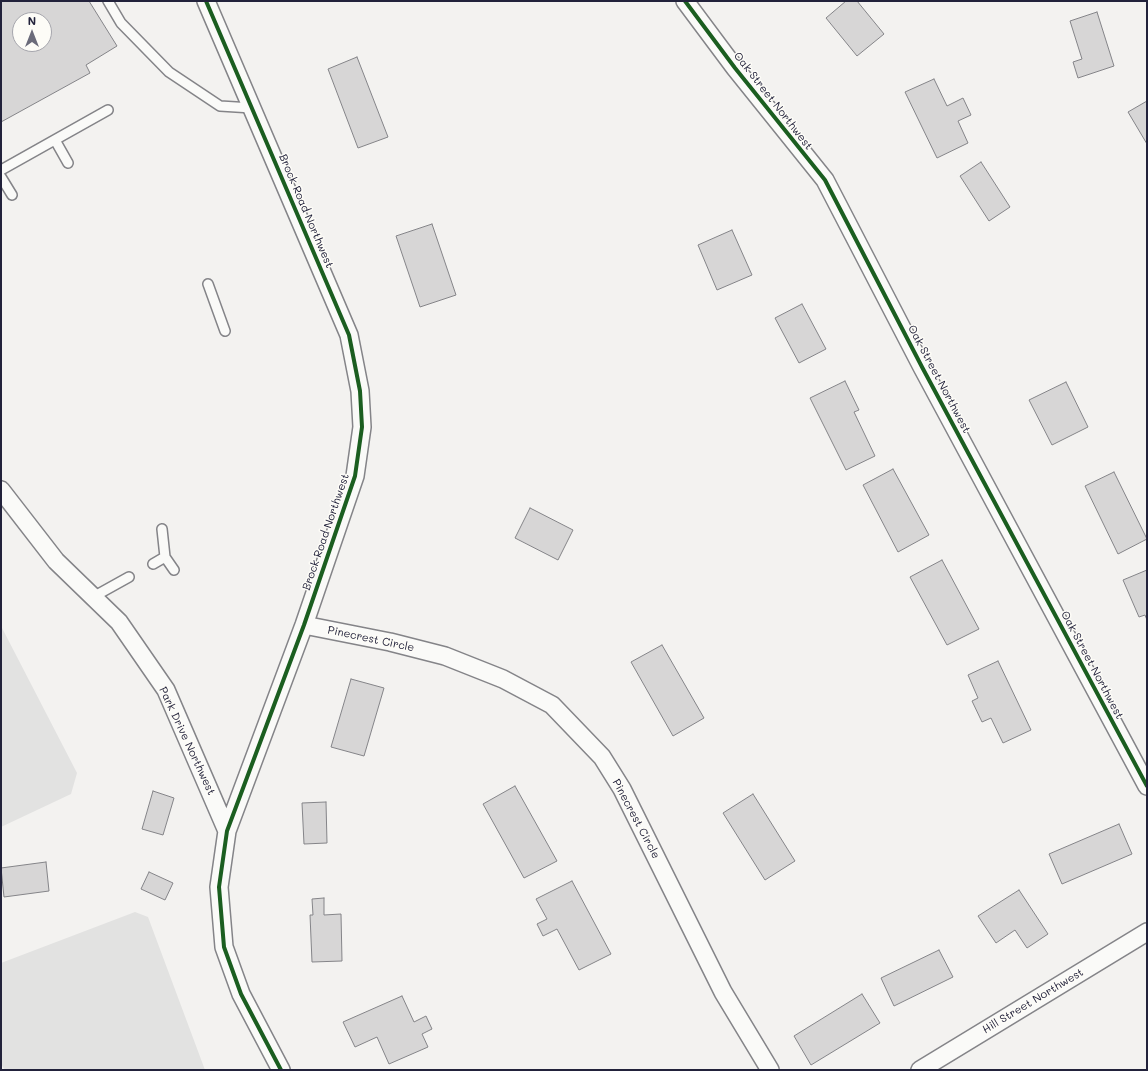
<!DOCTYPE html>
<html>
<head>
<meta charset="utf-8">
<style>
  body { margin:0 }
  #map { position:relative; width:1148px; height:1071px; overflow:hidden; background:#f3f2f0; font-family:Mali,sans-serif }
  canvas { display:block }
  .frame { position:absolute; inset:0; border:2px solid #22223b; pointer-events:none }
  .north { position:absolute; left:12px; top:12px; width:40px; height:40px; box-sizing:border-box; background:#fdfcf7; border:1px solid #a5a5ac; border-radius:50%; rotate:0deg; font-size:11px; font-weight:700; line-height:16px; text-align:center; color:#22223b }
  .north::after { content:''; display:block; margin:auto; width:14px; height:18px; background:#6b6b7a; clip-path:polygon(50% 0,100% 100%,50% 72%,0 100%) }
</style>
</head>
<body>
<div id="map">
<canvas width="1148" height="1071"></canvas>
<div class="frame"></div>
<div class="north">N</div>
</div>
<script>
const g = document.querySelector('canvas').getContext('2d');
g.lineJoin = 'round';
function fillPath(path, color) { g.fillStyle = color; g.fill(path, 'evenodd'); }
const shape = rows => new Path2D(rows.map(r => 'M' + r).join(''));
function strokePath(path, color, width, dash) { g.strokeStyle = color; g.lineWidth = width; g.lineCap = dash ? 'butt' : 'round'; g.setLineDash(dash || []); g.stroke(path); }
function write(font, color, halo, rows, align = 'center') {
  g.font = font + ' Mali,sans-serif'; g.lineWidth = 3; g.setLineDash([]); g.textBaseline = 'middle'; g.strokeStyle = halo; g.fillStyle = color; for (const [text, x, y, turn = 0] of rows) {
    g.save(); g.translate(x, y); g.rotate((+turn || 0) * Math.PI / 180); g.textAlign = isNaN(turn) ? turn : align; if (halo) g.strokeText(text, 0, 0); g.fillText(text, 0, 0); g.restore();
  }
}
fillPath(shape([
  [1,626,77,773,71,794,1,827],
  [135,912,148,917,205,1070,5,1070,1,1064,1,963]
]), '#e2e2e1');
const building = shape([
  [1,1,89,1,117,46,86,65,90,73,1,122,1,1],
  [20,20,44,20,44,44,20,44,20,20],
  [846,1,857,1,884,34,857,56,826,18,846,1],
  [1097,12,1114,66,1078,78,1073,62,1082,59,1070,21,1097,12],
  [357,57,388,137,358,148,328,69,357,57],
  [934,79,947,106,963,98,971,115,958,121,968,143,937,158,905,92,934,79],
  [1147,101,1147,144,1128,112,1147,101],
  [981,162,1010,207,989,221,960,176,981,162],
  [432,224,456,295,420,307,396,236,432,224],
  [732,230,752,275,717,290,698,245,732,230],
  [802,304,826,349,799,363,775,318,802,304],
  [845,381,859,410,854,412,875,456,846,470,810,398,845,381],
  [1066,382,1088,427,1052,445,1029,400,1066,382],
  [893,469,929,535,898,552,863,485,893,469],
  [1114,472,1147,539,1118,554,1085,486,1114,472],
  [530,508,573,530,558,560,515,538,530,508],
  [942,560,979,629,947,645,910,577,942,560],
  [1147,570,1147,620,1145,615,1139,617,1123,580,1147,570],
  [662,645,704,718,673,736,631,662,662,645],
  [998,661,1031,730,1003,743,991,718,982,722,972,701,978,698,968,675,998,661],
  [351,679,384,688,364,756,331,747,351,679],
  [515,786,557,861,524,878,483,804,515,786],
  [153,791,174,798,163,835,142,829,153,791],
  [753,794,795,861,765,880,723,813,753,794],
  [326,802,327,843,304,844,302,803,326,802],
  [1119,824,1132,854,1062,884,1049,854,1119,824],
  [46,862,49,891,4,897,1,868,46,862],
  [149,872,173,883,165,900,141,889,149,872],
  [572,881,611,954,579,970,557,929,543,936,537,924,547,919,536,899,572,881],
  [1019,890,1048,934,1027,948,1015,930,996,943,978,916,1019,890],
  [324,898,324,915,341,914,342,961,312,962,310,915,313,915,312,899,324,898],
  [939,950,953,977,894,1006,881,978,939,950],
  [862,994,880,1023,811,1065,794,1036,862,994],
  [402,996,414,1022,426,1016,432,1029,422,1034,428,1047,389,1064,377,1037,355,1047,343,1022,402,996]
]);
fillPath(building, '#d7d6d6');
strokePath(building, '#848488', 1);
const lane = shape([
  [108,1,121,23,169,72,220,106,252,108],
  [55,140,68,163],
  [1,170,108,110],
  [1,177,12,195],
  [208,284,225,331],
  [162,529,165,557,174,570],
  [153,564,165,557],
  [93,597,129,577]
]);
const street = shape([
  [206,1,349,335,360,391,362,427,355,476,304,625,227,831,219,887,224,947,241,994,281,1070],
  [685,1,735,68,825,180,922,367,1147,786],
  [1,490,56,561,119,622,166,690,227,831],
  [304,625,390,642,445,656,503,679,552,705,602,757,622,789,723,992,770,1070],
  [920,1070,1147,932]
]);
strokePath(lane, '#848488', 12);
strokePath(street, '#848488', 20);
strokePath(lane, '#fafaf8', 9);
strokePath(street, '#fafaf8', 17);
strokePath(shape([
  [206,1,349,335,360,391,362,427,355,476,304,625,227,831,219,887,224,947,241,994,281,1070],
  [685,1,735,68,825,180,922,367,1147,786]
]), '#1b5e20', 4);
write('11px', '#22223b', '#fdfcf7', [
  ["Oak Street Northwest",773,101,52],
  ["Brock Road Northwest",306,211,67],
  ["Oak Street Northwest",939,379,62],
  ["Brock Road Northwest",326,532,-71],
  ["Pinecrest Circle",371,639,12],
  ["Oak Street Northwest",1092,665,62],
  ["Park Drive Northwest",187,741,65],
  ["Pinecrest Circle",636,819,62],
  ["Hill Street Northwest",1033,1001,-31]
]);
</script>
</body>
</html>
